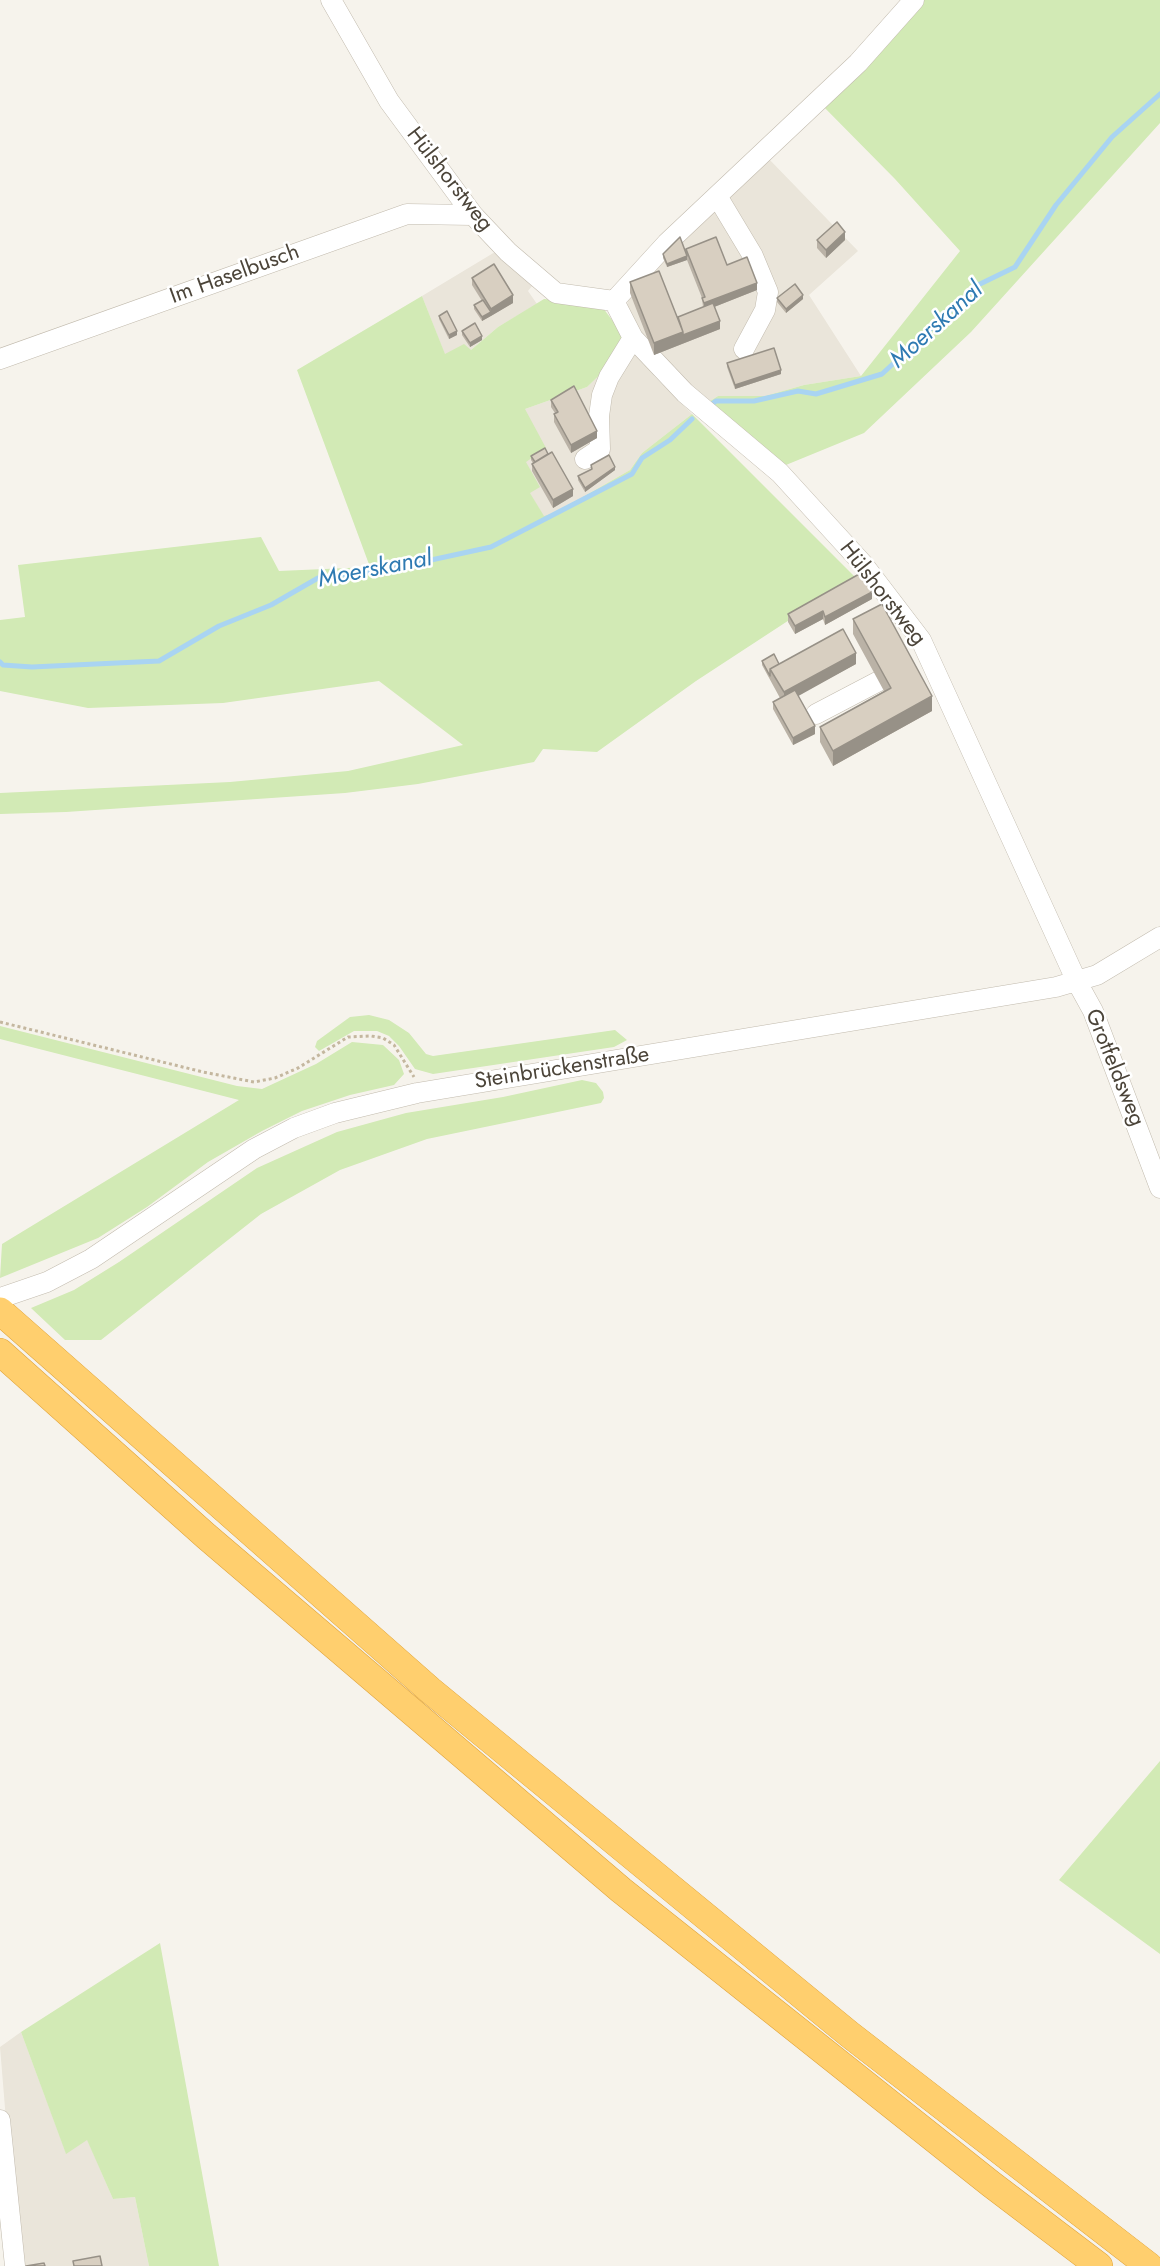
<!DOCTYPE html>
<html>
<head>
<meta charset="utf-8">
<style>
  body { margin:0 }
  canvas { display:block; background:#f6f3ec }
</style>
</head>
<body>
<canvas width="1160" height="2266"></canvas>
<script>
const g = document.querySelector('canvas').getContext('2d');
g.lineJoin = 'round';
function fillPath(path, color) { g.fillStyle = color; g.fill(path, 'evenodd'); }
const shape = rows => new Path2D(rows.map(r => 'M' + r).join(''));
function strokePath(path, color, width, dash) { g.strokeStyle = color; g.lineWidth = width; g.lineCap = dash ? 'butt' : 'round'; g.setLineDash(dash || []); g.stroke(path); }
function write(font, color, halo, rows, align = 'center') {
  g.font = font + ' Jost,sans-serif'; g.lineWidth = 5; g.setLineDash([]); g.textBaseline = 'middle'; g.strokeStyle = halo; g.fillStyle = color; for (const [text, x, y, turn = 0] of rows) {
    g.save(); g.translate(x, y); g.rotate((+turn || 0) * Math.PI / 180); g.textAlign = isNaN(turn) ? turn : align; if (halo) g.strokeText(text, 0, 0); g.fillText(text, 0, 0); g.restore();
  }
}
fillPath(shape([
  [768,158,858,251,809,295,861,376,804,385,765,396,718,396,704,405,653,355,627,307,629,291],
  [500,249,532,286,528,291,537,304,498,327,471,350,445,355,422,296],
  [631,345,655,377,692,414,642,453,630,470,555,513,544,517,529,492,525,462,525,409,587,387],
  [21,2032,66,2153,87,2139,113,2199,135,2197,149,2266,18,2266,0,2047]
]), '#eae5da');
fillPath(shape([
  [914,0,1160,0,1160,123,971,332,864,433,781,467,704,405,718,396,765,396,804,385,861,376,960,251,895,179,816,99],
  [422,296,445,354,464,344,471,350,498,327,544,299,600,304,631,345,587,387,525,409,546,448,526,462,540,487,530,493,544,516,555,513,630,470,642,453,692,414,855,577,696,681,597,752,543,749,534,762,418,784,345,793,66,812,0,814,0,793,230,782,348,771,463,745,379,681,223,703,88,708,0,691,0,620,25,617,18,565,261,537,279,571,370,567,297,370],
  [369,1015,389,1020,409,1033,426,1054,433,1056,615,1030,627,1040,614,1047,433,1074,415,1069,399,1046,389,1036,377,1031,354,1031,319,1051,315,1047,317,1041,350,1017],
  [0,1026,237,1086,262,1089,316,1064,352,1042,383,1045,399,1060,404,1074,394,1085,350,1095,302,1111,262,1131,208,1162,147,1207,98,1238,0,1278,2,1244,239,1100,0,1039],
  [582,1080,596,1083,603,1092,604,1098,601,1103,427,1139,340,1170,261,1214,101,1340,65,1340,31,1308,74,1290,119,1262,257,1168,337,1132,406,1113,503,1097],
  [1160,1761,1160,1954,1059,1880],
  [160,1943,219,2266,149,2266,135,2197,113,2199,87,2140,66,2154,21,2032]
]), '#d2eab5');
strokePath(shape([
  [708,407,716,401,754,401,798,391,816,394,882,374,978,285,1015,267,1056,205,1112,137,1160,94],
  [0,662,3,665,32,667,159,661,219,626,271,605,318,578,385,570,491,547,632,474,642,458,670,440,692,419]
]), '#a9d4f2', 5);
const minor = shape([
  [331,0,389,101,473,215,508,252,556,293,614,301],
  [914,0,858,63,667,243,614,301,633,338,685,393,780,473,863,564,921,640,1077,982,1093,1011,1160,1188],
  [717,196,753,256,768,292,765,310,744,349],
  [0,359,407,214,473,215],
  [585,459,600,449,599,416,602,395,609,377,633,338],
  [816,714,879,681],
  [0,1298,47,1282,91,1259,254,1149,294,1128,335,1113,417,1093,1056,987,1097,975,1160,937],
  [0,2120,15,2266]
]);
const highway = shape([
  [0,1311,430,1690,849,2034,1149,2266],
  [0,1352,206,1536,621,1890,991,2184,1099,2266]
]);
strokePath(minor, '#c2bbae', 21);
strokePath(highway, '#e0a43c', 28);
strokePath(shape([
  [0,1022,203,1072,254,1082,275,1078,298,1068,348,1037,371,1036,383,1038,394,1045,414,1077]
]), '#c4b79f', 3, [3, 3]);
strokePath(minor, '#fff', 20);
strokePath(highway, '#ffcf6e', 27);
fillPath(shape([
  [817,240,845,240,826,258,817,248],
  [686,249,727,265,757,290,714,307,720,329,654,355,630,293,630,282,678,317,703,307,702,298,687,260,667,267,663,258,663,254,686,253],
  [472,278,513,303,482,321,474,309,474,305,482,301,472,285],
  [777,298,803,299,786,313,777,302],
  [439,316,457,335,449,339,439,319],
  [462,331,482,340,470,347,462,335],
  [727,363,781,374,735,389,727,367],
  [551,400,597,438,571,453,554,422,554,414,555,413,551,407],
  [531,456,573,496,553,508,532,471,532,464,533,463,531,460],
  [591,465,615,470,585,492,578,480,578,476,591,470],
  [872,599,825,625,823,619,795,634,788,622,788,614],
  [853,619,932,711,833,766,820,742,820,727,884,691,853,634],
  [762,661,779,664,856,664,798,695,815,734,793,745,773,709,773,702,780,698,762,665]
]), '#bab2a6');
fillPath(shape([
  [845,232,845,240,826,258,826,250],
  [687,256,687,260,667,267,667,264],
  [757,283,757,290,704,311,704,303],
  [513,295,513,303,491,316,491,309],
  [803,295,803,299,786,313,786,309],
  [491,312,491,316,482,321,482,317],
  [720,321,720,329,654,355,654,343,683,332],
  [457,331,457,335,449,339,449,335],
  [482,336,482,340,470,347,470,343],
  [781,370,781,374,735,389,735,385],
  [597,431,597,438,571,453,571,445],
  [615,467,615,470,585,492,585,488],
  [573,489,573,496,553,508,553,500],
  [872,592,872,599,825,625,825,617],
  [823,611,823,619,795,634,795,626],
  [856,653,856,664,784,704,784,692],
  [932,696,932,711,833,766,833,751],
  [815,726,815,734,793,745,793,738]
]), '#979187');
const building = shape([
  [837,222,845,232,826,250,817,240,837,222],
  [680,237,687,256,667,264,663,254,680,237],
  [716,237,727,265,747,257,757,283,704,303,702,298,705,297,686,249,716,237],
  [494,264,513,295,491,309,472,278,494,264],
  [659,271,683,332,654,343,630,282,659,271],
  [795,284,803,295,786,309,777,298,795,284],
  [483,300,491,312,482,317,474,305,483,300],
  [713,303,720,321,683,335,683,332,678,317,713,303],
  [447,311,457,331,449,335,439,316,447,311],
  [475,323,482,336,470,343,462,331,475,323],
  [774,348,781,370,735,385,727,363,774,348],
  [574,386,597,431,571,445,554,414,558,412,551,400,574,386],
  [545,448,548,454,535,462,531,456,545,448],
  [552,452,573,489,553,500,532,464,552,452],
  [609,455,615,467,585,488,578,476,592,469,591,465,609,455],
  [861,573,872,592,825,617,823,611,795,626,788,614,861,573],
  [882,604,932,696,833,751,820,727,891,688,853,619,882,604],
  [843,629,856,653,784,692,770,669,843,629],
  [774,654,779,664,770,669,770,676,762,661,774,654],
  [795,690,815,726,793,738,773,702,795,690],
  [100,2256,102,2266,74,2266,73,2261,100,2256],
  [44,2263,45,2266,26,2266,44,2263]
]);
fillPath(building, '#d8cfc1');
strokePath(building, '#979187', 1.5);
write('22px', '#4b4439', '#fff', [
  ["Hülshorstweg",449,180,52],
  ["Im Haselbusch",235,275,-20],
  ["Hülshorstweg",882,594,52],
  ["Grotfeldsweg",1114,1068,68],
  ["Steinbrückenstraße",562,1069,-9]
]);
write('italic 24px', '#2e7ab2', '#fff', [
  ["Moerskanal",937,326,-42],
  ["Moerskanal",375,570,-11]
]);
</script>
</body>
</html>
